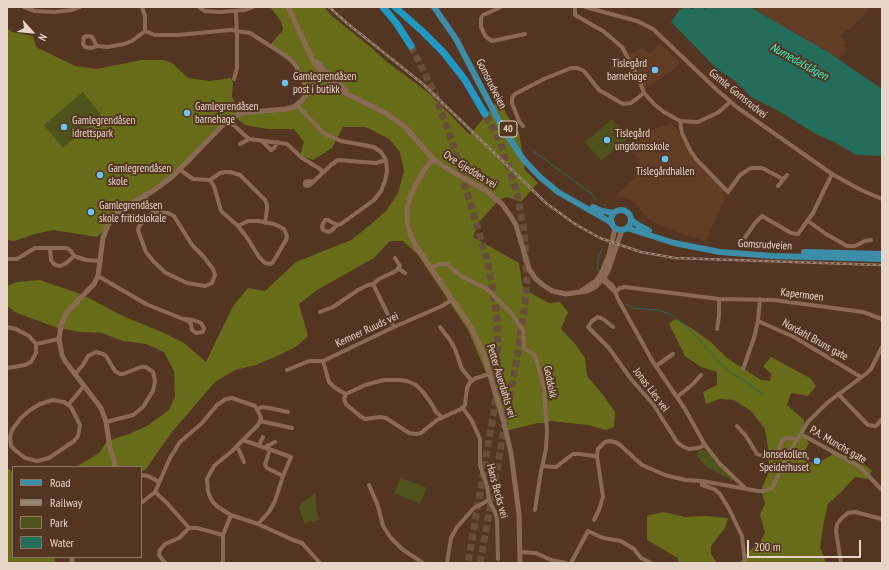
<!DOCTYPE html>
<html>
<head>
<meta charset="utf-8">
<style>
  body { margin:0 }
  #map { position:relative; width:889px; height:570px; overflow:hidden; background:#533522; font-family:"PT Sans Narrow",sans-serif }
  canvas { display:block }
  .frame { position:absolute; inset:0; border:8px solid #e8d5c9; pointer-events:none }
  .legend { position:absolute; left:12px; top:466px; width:130px; height:92px; box-sizing:border-box; background:#533522; border:1px solid #8f7565; margin:0; padding:5px 7px; list-style:none; font-size:12px; color:#e8d5c9 }
  .legend li { display:flex; align-items:center; gap:8px; height:20px }
  .legend b { width:20px; border:1px solid #8f7565 }
  .north { position:absolute; left:12px; top:12px; width:40px; height:40px; -webkit-text-stroke:3px #533522; paint-order:stroke; rotate:117deg; font-size:11px; font-weight:700; line-height:16px; text-align:center; color:#e8d5c9 }
  .north::after { content:''; display:block; margin:auto; width:14px; height:18px; background:#e8d5c9; clip-path:polygon(50% 0,100% 100%,50% 72%,0 100%) }
  .scale { position:absolute; left:747px; top:540px; width:114px; height:18px; box-sizing:border-box; border:2px solid #e8d5c9; border-top:0; padding-left:5px; font-size:12px; line-height:14px; white-space:nowrap; color:#e8d5c9; -webkit-text-stroke:3px #533522; paint-order:stroke }
</style>
</head>
<body>
<div id="map">
<canvas width="889" height="570"></canvas>
<div class="frame"></div>
<ul class="legend">
<li><b style="height:5px;background:#3b8da8"></b>Road</li>
<li><b style="height:5px;background:#9b8373"></b>Railway</li>
<li><b style="height:11px;background:#4e521b"></b>Park</li>
<li><b style="height:11px;background:#236c5a"></b>Water</li>
</ul>
<div class="north">N</div>
<div class="scale">200 m</div>
</div>
<script>
const g = document.querySelector('canvas').getContext('2d');
g.lineJoin = 'round';
function fillPath(path, color) { g.fillStyle = color; g.fill(path, 'evenodd'); }
const shape = rows => new Path2D(rows.map(r => 'M' + r).join(''));
function strokePath(path, color, width, dash) { g.strokeStyle = color; g.lineWidth = width; g.lineCap = dash ? 'butt' : 'round'; g.setLineDash(dash || []); g.stroke(path); }
function write(font, color, halo, rows, align = 'center') {
  g.font = font + ' "PT Sans Narrow",sans-serif'; g.lineWidth = 4; g.setLineDash([]); g.textBaseline = 'middle'; g.strokeStyle = halo; g.fillStyle = color; for (const [text, x, y, turn = 0] of rows) {
    g.save(); g.translate(x, y); g.rotate((+turn || 0) * Math.PI / 180); g.textAlign = isNaN(turn) ? turn : align; if (halo) g.strokeText(text, 0, 0); g.fillText(text, 0, 0); g.restore();
  }
}
fillPath(shape([
  [750,7,868,7,866,14,852,27,841,35,846,43,843,45,847,50,839,59],
  [660,44,680,63,674,69,645,89,628,54,643,48,649,54],
  [672,123,681,135,691,157,709,174,723,190,725,198,706,241,679,233,654,222,648,219,634,202,629,198,617,197,617,194,638,176,639,159,627,148,634,141,655,129]
]), '#613d25');
fillPath(shape([
  [81,90,107,110,59,155,25,132],
  [612,119,628,138,601,161,585,142],
  [701,449,707,451,734,481,715,472,704,465,697,455,699,450],
  [401,478,427,488,420,504,394,493],
  [315,493,317,512,320,520,304,523,299,506]
]), '#4e521b');
fillPath(shape([
  [270,7,324,7,332,16,373,49,386,61,430,94,470,135,499,99,507,115,519,133,525,170,538,183,521,202,507,197,499,200,479,222,473,237,519,263,522,284,525,290,549,303,560,302,568,312,561,329,576,345,585,358,587,376,604,396,615,412,614,427,606,430,588,425,551,421,546,423,538,423,505,431,493,389,468,330,418,255,403,241,390,241,374,258,317,290,299,304,308,336,297,346,277,356,256,365,235,370,215,382,172,432,146,469,141,472,141,467,76,467,99,453,107,441,129,434,147,426,169,410,175,397,174,371,164,352,146,344,123,341,102,333,80,332,58,328,17,313,7,306,7,286,17,282,40,280,83,295,123,316,164,333,184,343,206,362,233,306,248,288,265,291,296,262,351,240,369,226,386,211,398,193,404,171,400,152,389,139,366,127,343,127,332,148,313,160,300,155,304,142,294,129,267,129,245,125,236,118,220,128,203,143,191,162,174,176,119,215,97,237,53,230,35,234,14,241,7,240,7,28,12,32,33,36,36,47,75,66,97,69,141,60,163,60,172,63,188,78,210,81,231,78,233,83,232,97,241,113,255,109,274,109,286,107,297,103,310,90,303,83,293,65,270,45,283,30,281,21],
  [83,92,101,115,63,148,44,125],
  [675,319,693,329,711,342,727,358,761,380,770,381,771,374,763,366,771,357,810,378,816,386,808,396,791,393,787,405,804,420,805,436,809,443,800,459,816,464,835,453,855,458,856,457,872,471,867,479,855,477,840,493,828,504,824,521,820,547,826,563,740,563,745,555,760,542,765,533,760,515,765,503,761,491,769,471,768,448,765,429,751,411,734,400,720,399,706,404,703,392,717,385,717,372,701,367,685,356,669,324],
  [7,468,13,472,13,557,57,557,54,559,56,563,7,563],
  [663,512,685,517,707,516,728,518,725,528,711,546,711,554,717,563,678,563,678,558,647,540,647,516]
]), '#676c18');
fillPath(shape([
  [684,7,689,7,693,10,693,7,704,7,705,10,706,7,713,7,715,9,716,7,750,7,831,54,882,89,882,156,856,155,836,143,816,134,777,110,751,97,735,81,717,69,671,22,680,9,683,10,682,8]
]), '#236c5a');
strokePath(shape([
  [533,151,592,194,596,201],
  [598,271,598,260,602,249],
  [626,304,633,308,658,310,670,314,686,326,728,371,745,381,762,394]
]), '#236c5a', 1);
strokePath(shape([
  [411,46,435,94,453,145,488,263,497,316,498,365,495,405,468,563],
  [480,563,519,347,525,304,527,278,524,230,516,189,504,153,498,137,485,114]
]), '#694d3b', 7, [7, 3.5]);
strokePath(shape([
  [24,7,35,11,54,12,72,10,80,7],
  [142,7,145,16,145,31,155,35,178,35,230,30,250,33,289,58,296,66,304,83,310,90],
  [199,7,205,11,220,12,245,10,253,7],
  [501,7,483,15,481,18,481,27,486,37,492,41,525,34],
  [575,7,575,15,603,31,622,47,637,75,644,93,655,105,664,112,680,121,698,122,719,112,730,102],
  [585,7,637,21,653,29,717,90,738,108,832,174,861,190,882,199],
  [97,46,92,37,87,36,84,37,83,44,85,47,91,48,97,46,108,47,124,44,132,41,145,31],
  [234,79,237,68,237,38,236,12],
  [297,105,323,133,341,141,374,147,381,152,386,160,387,171,385,181,381,191,374,200,341,224,337,225,328,220,325,220,322,226,323,230,328,232,331,231,337,225],
  [228,120,249,139,287,144,302,158,320,169,323,173],
  [680,121,682,133,690,150,696,159,728,192,740,175,751,168,762,168,783,179],
  [523,126,519,121,512,103,512,98,515,94,544,79,571,68,577,68,584,71,599,90,623,104,631,103,644,93],
  [262,141,271,150,274,148,278,142],
  [240,144,249,139],
  [179,169,193,179,210,180,214,186,221,211,238,226,248,239,259,257,265,263,270,264,273,262,286,240,287,236,284,229,274,224,258,221,248,221,238,226],
  [210,180,220,173,225,172,230,172,240,175,265,200,267,205,267,209,265,223],
  [313,182,308,181,305,182,305,185,308,186,310,185,331,165,338,160,376,163,386,160],
  [778,186,787,175],
  [145,196,153,212],
  [153,212,168,213,174,216,192,245,203,256,213,269,215,275,212,283,205,286,187,283,166,273,154,262,146,252,139,233,138,229,140,225,153,212],
  [808,221,826,234,847,246,855,246,865,241,871,240],
  [744,239,755,223,762,216,791,233,798,234,813,213,832,174],
  [50,248,51,260,53,263,56,265,60,266,65,264,74,256,86,260,101,261],
  [7,259,17,259,35,248,67,248,71,251,74,256],
  [431,268,440,264,447,264,461,276,487,289,513,315,523,331,524,348,533,354,536,358,544,388,547,431,546,449,541,471,535,510],
  [399,269,405,273],
  [98,276,146,304,188,321,191,324,192,330,196,333,203,332,204,328,201,323,193,320,185,319],
  [603,277,613,286,618,299,653,362,685,409,705,445,719,463,745,488],
  [601,278,614,291],
  [373,284,394,327],
  [615,292,620,288,625,287,719,299,774,300,863,312,882,319],
  [320,312,333,307,358,290,368,285,373,284,379,279,396,271,400,266,395,258],
  [758,321,794,337,861,377],
  [7,327,16,329,29,336,36,344,36,353,31,362,25,365,7,368],
  [440,327,450,340,455,349,462,369,472,381],
  [613,327,603,319,598,317,592,321,588,327,609,348,631,379,653,404,677,442,682,446,689,449,698,448,705,445],
  [717,329,719,316,719,299],
  [36,344,59,339],
  [323,361,329,382,334,387,342,392,346,394,365,385,384,380,399,380,407,381,416,385,423,392,431,403,436,412,442,417],
  [656,366,673,354],
  [743,369,754,338,758,321,760,299],
  [287,370,309,361,323,361,394,327,442,306,453,299],
  [75,374,83,365,88,356,96,352,103,354,106,356,115,371,120,374,123,374,141,367,146,367,153,372,155,381,153,391,143,407,133,415,106,422],
  [346,394,344,399,346,404,360,416,365,419,380,417,386,418,409,433,416,434,421,433,437,420,461,409,465,405,467,388,470,382,476,378,490,374],
  [838,394,868,425,875,426,877,425,882,419],
  [677,397,693,384,701,375],
  [53,400,64,402,71,407,80,425,78,436,74,441,49,458,37,461,25,458,15,450,11,446,10,437,12,430,21,418,30,410,40,404,53,400],
  [69,404,84,386],
  [463,408,472,421,480,439,480,465,487,486,489,500,495,512,497,519,498,559],
  [257,409,262,407,269,408,288,412],
  [260,421,292,428],
  [737,426,746,436,757,454,765,457,771,457,778,452,781,443,785,438,797,439],
  [801,434,860,467,882,490],
  [243,440,291,457,283,476,275,501,269,512,258,524],
  [259,445,263,437],
  [236,447,239,450,244,462],
  [265,447,275,442],
  [270,449,265,465,267,468,283,476],
  [542,466,556,467,573,454,580,454,594,456],
  [141,475,148,476,159,482],
  [702,481,702,485,714,489,720,494,729,509,742,536,745,563],
  [369,485,378,506,383,526,391,538,402,549,423,563],
  [155,492,167,503,189,528],
  [141,503,155,492,170,458,180,442,202,423,217,405,226,399,232,398,255,406,259,413,261,418,260,421,258,425,232,451,214,466,207,479,208,492,212,501,218,507,231,515],
  [594,520,599,510,603,497,597,456,598,449,605,442,610,441,615,442,620,445,642,465,665,475,685,480,702,481,758,491,764,491,772,488,790,451,808,422,827,403,867,373,871,369,882,347],
  [520,552,536,553,551,560,566,563],
  [165,563,159,555,160,550,165,544,179,538,189,528,197,528,223,535],
  [223,563,223,535,231,515,258,524,293,540,302,543,320,563],
  [447,563,451,538,457,527,474,508,489,500],
  [571,563,588,531,603,538,621,541,634,549,641,558,651,563],
  [841,563,836,531,837,524,842,518,848,513,855,512,882,519]
]), '#8b6a55', 4);
strokePath(shape([
  [288,7,314,63,332,83,347,94,387,114,397,121,406,128,433,159,451,171,485,190,502,204,510,215,516,225,529,269,535,278,543,285,552,291,566,294,587,291,595,287,603,279,608,271,622,230],
  [317,62,327,73,346,90],
  [433,159,424,170,411,194,407,209,408,228,415,245,471,327,484,355,504,423,511,453,519,514,520,563],
  [581,291,596,281,602,272,609,255,615,228],
  [116,467,110,448,106,422,101,408,65,361,62,355,59,339,61,325,67,312,94,284,98,276,103,238,108,225,117,213,124,207,153,191,172,177,228,120,241,113,286,109,294,107,301,101,323,75,327,73],
  [72,557,72,563]
]), '#8b6a55', 5);
strokePath(shape([
  [434,7,456,39,502,127,523,159,540,177,558,192,612,223],
  [593,207,602,211,614,213],
  '611 220a10 10 0 1 1 20 0a10 10 0 1 1-20 0Z',
  [631,220,638,225,649,231],
  [627,228,674,243,720,252,773,256,882,259],
  [804,252,882,254]
]), '#3b8da8', 6);
strokePath(shape([
  [383,7,397,24,411,46],
  [395,7,422,31,444,53,465,80,485,114]
]), '#2098c4', 7);
const rail = shape([
  [329,7,348,24,423,84,546,203,575,224,600,238,641,252,675,258,882,265]
]);
strokePath(rail, '#9b8373', 2.5);
strokePath(rail, '#533522', 1, [3]);
for (const [x, y, r, color] of [
  [655,70,4,"#6ac3f1"],
  [285,83,4,"#6ac3f1"],
  [187,113,4,"#6ac3f1"],
  [64,127,4,"#6ac3f1"],
  [607,140,4,"#6ac3f1"],
  [665,159,4,"#6ac3f1"],
  [100,175,4,"#6ac3f1"],
  [91,212,4,"#6ac3f1"],
  [817,461,4,"#6ac3f1"]
]) { const dot = new Path2D(); dot.arc(x, y, r, 0, 2 * Math.PI); g.fillStyle = color; g.fill(dot); strokePath(dot, '#533522', 1.5); }
for (const [x, y, w] of [
  [508,129,18]
]) { const box = new Path2D(); box.roundRect(x - w / 2, y - 8, w, 16, 3); g.fillStyle = '#533522'; g.fill(box); strokePath(box, '#e8d5c9', 1); }
write('bold 10px', '#e8d5c9', null, [
  ["40",508,129]
]);
write('11px', '#e8d5c9', '#533522', [
  ["Tislegård",647,64,"right"],
  ["barnehage",647,77,"right"],
  ["Gamlegrendåsen",293,77],
  ["post i butikk",293,90],
  ["Gamlegrendåsen",195,107],
  ["barnehage",195,120],
  ["Gamlegrendåsen",72,121],
  ["idrettspark",72,134],
  ["Tislegård",615,134],
  ["ungdomsskole",615,147],
  ["Gamlegrendåsen",108,169],
  ["skole",108,182],
  ["Tislegårdhallen",665,172,"center"],
  ["Gamlegrendåsen",99,206],
  ["skole fritidslokale",99,219],
  ["Jonsekollen,",809,455,"right"],
  ["Speiderhuset",809,468,"right"]
], 'left');
write('11px', '#e8d5c9', '#533522', [
  ["Gomsrudveien",491,84,63],
  ["Gamle Gomsrudvei",738,94,39],
  ["Ove Gjeddes vei",470,170,32],
  ["Gomsrudveien",765,245,3],
  ["Kapermoen",802,295,7],
  ["Kemner Ruuds vei",367,330,-25],
  ["Nordahl Bruns gate",815,340,29],
  ["Petter Auerdahls vei",501,381,73],
  ["Goddokk",550,382,79],
  ["Jonas Lies vei",651,390,53],
  ["P.A. Munchs gate",838,445,30],
  ["Hans Becks vei",497,491,75]
]);
write('italic 12px', '#35f9ce', '#533522', [
  ["Numedalslågen",799,62,29]
]);
</script>
</body>
</html>
